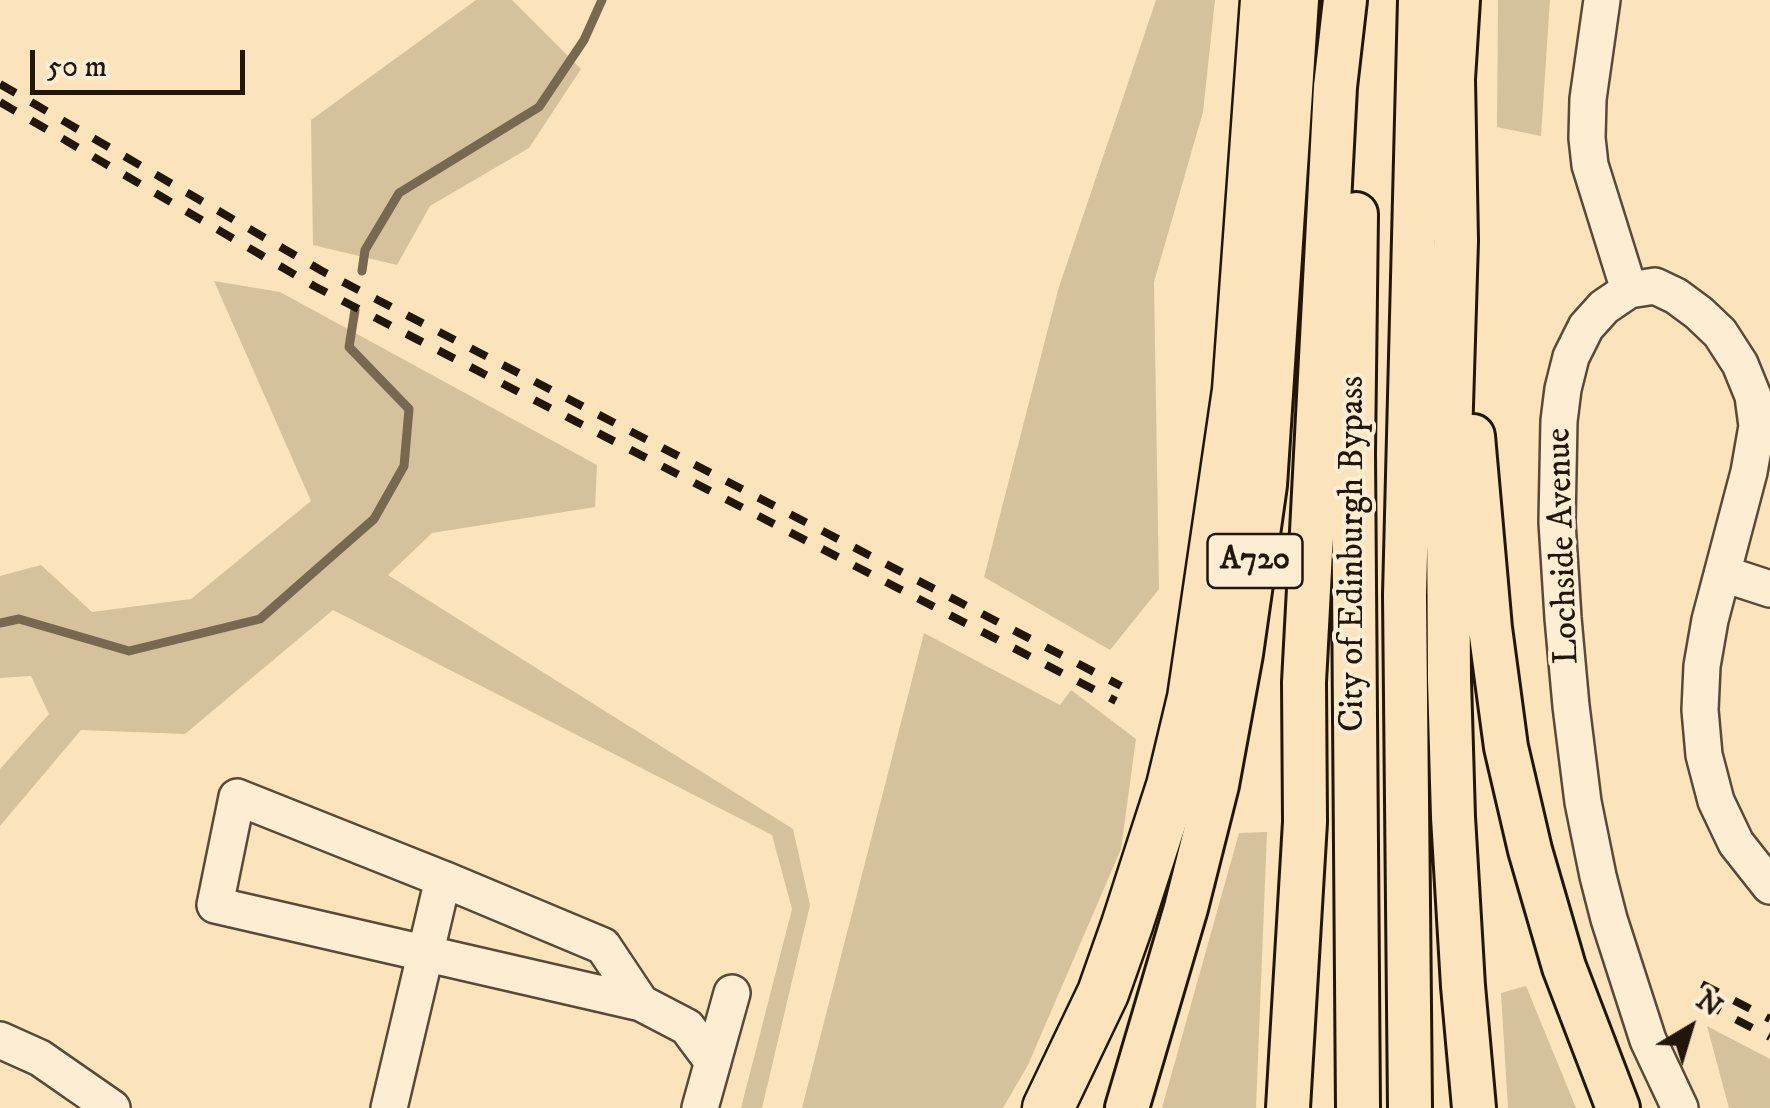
<!DOCTYPE html>
<html>
<head>
<meta charset="utf-8">
<style>
  body { margin:0 }
  #map { position:relative; width:1770px; height:1108px; overflow:hidden; background:#fbe4bb; font-family:"IM FELL DW Pica",serif }
  canvas { display:block }
  .north { position:absolute; left:1640px; top:978px; width:100px; height:100px; -webkit-text-stroke:8px #fcedd3; paint-order:stroke; rotate:38deg; font-size:28px; font-weight:700; line-height:40px; text-align:center; color:#211609 }
  .north::after { content:''; display:block; margin:auto; width:35px; height:45px; background:#211609; clip-path:polygon(50% 0,100% 100%,50% 72%,0 100%) }
  .scale { position:absolute; left:30px; top:50px; width:215px; height:45px; box-sizing:border-box; border:5px solid #211609; border-top:0; padding-left:12px; font-size:30px; line-height:35px; white-space:nowrap; color:#211609; -webkit-text-stroke:8px #fcedd3; paint-order:stroke }
</style>
</head>
<body>
<div id="map">
<canvas width="1770" height="1108"></canvas>
<div class="north">N</div>
<div class="scale">50 m</div>
</div>
<script>
const g = document.querySelector('canvas').getContext('2d');
g.lineJoin = 'round';
function fillPath(path, color) { g.fillStyle = color; g.fill(path, 'evenodd'); }
const shape = rows => new Path2D(rows.map(r => 'M' + r).join(''));
function strokePath(path, color, width, dash) { g.strokeStyle = color; g.lineWidth = width; g.lineCap = dash ? 'butt' : 'round'; g.setLineDash(dash || []); g.stroke(path); }
function write(font, color, halo, rows, align = 'center') {
  g.font = font + ' "IM FELL DW Pica",serif'; g.lineWidth = 8; g.setLineDash([]); g.textBaseline = 'middle'; g.strokeStyle = halo; g.fillStyle = color; for (const [text, x, y, turn = 0] of rows) {
    g.save(); g.translate(x, y); g.rotate((+turn || 0) * Math.PI / 180); g.textAlign = isNaN(turn) ? turn : align; if (halo) g.strokeText(text, 0, 0); g.fillText(text, 0, 0); g.restore();
  }
}
fillPath(shape([
  [476,0,512,0,581,69,529,148,430,206,397,265,313,245,311,120],
  [1156,0,1215,0,1203,112,1154,282,1159,589,1110,650,984,577,1058,290],
  [1498,0,1550,0,1541,136,1497,127],
  [214,281,280,292,597,465,595,507,432,533,388,575,793,829,810,905,762,1108,741,1108,792,909,772,835,333,610,185,734,81,730,0,826,0,769,49,714,31,676,0,678,0,576,41,565,92,612,191,599,311,501],
  [924,633,1060,705,1071,690,1136,739,1121,849,1028,1065,1003,1108,802,1108],
  [1267,832,1256,1108,1162,1108,1239,833],
  [1526,986,1576,1108,1508,1108,1501,993],
  [1707,1026,1770,1059,1770,1108,1729,1108]
]), '#d6c19d');
strokePath(shape([
  [362,271,365,250,399,193,539,107,584,40,602,0],
  [0,623,19,619,129,651,260,619,374,519,404,466,409,409,349,347,355,310]
]), '#77684f', 9);
const minor = shape([
  [1602,0,1588,99,1587,138,1590,165,1629,290],
  [1724,574,1770,589],
  [443,879,237,797,215,905,641,1003,687,1027,713,1062],
  [0,1040,40,1058,112,1108],
  [389,1108,443,879,603,946,641,1003],
  [700,1108,732,993],
  [1680,1108,1648,1040,1609,919,1598,876,1583,802,1571,706,1563,618,1557,522,1559,421,1563,389,1571,357,1586,327,1604,307,1629,290,1655,286,1676,296,1699,313,1720,333,1740,364,1753,396,1757,426,1749,472,1710,620,1702,666,1700,710,1704,755,1716,801,1736,843,1770,886]
]);
const major = shape([
  [1458,0,1453,79,1456,241,1448,504,1449,680,1453,817,1463,986,1474,1108],
  [1356,214,1353,453,1358,1108],
  [1473,436,1490,628,1506,747,1530,850,1564,967,1618,1108],
  [1127,1108,1186,908,1217,785,1241,654,1265,485,1297,0],
  [1288,1108,1305,822,1304,682,1310,570,1335,87,1345,0],
  [1410,1108,1405,595,1420,0]
]);
const highway = shape([
  [1048,1108,1103,993,1127,925,1172,786,1193,698,1238,390,1266,0]
]);
strokePath(minor, '#584a36', 40);
strokePath(major, '#211609', 48);
strokePath(highway, '#211609', 55);
strokePath(minor, '#fcedd3', 35);
strokePath(major, '#fbe4bb', 42);
strokePath(highway, '#fbe4bb', 50);
strokePath(shape([
  [0,84,322,271,1121,686],
  [0,102,314,286,1116,701],
  [1702,984,1770,1019],
  [1704,1003,1770,1037]
]), '#211609', 8, [18, 18]);
for (const [x, y, w] of [
  [1255,561,95]
]) { const box = new Path2D(); box.roundRect(x - w / 2, y - 27, w, 54, 8); g.fillStyle = '#fcedd3'; g.fill(box); strokePath(box, '#211609', 2.5); }
write('bold 32px', '#211609', null, [
  ["A720",1255,561]
]);
write('35px', '#211609', '#fcedd3', [
  ["Lochside Avenue",1565,546,-92],
  ["City of Edinburgh Bypass",1355,554,-90]
]);
</script>
</body>
</html>
